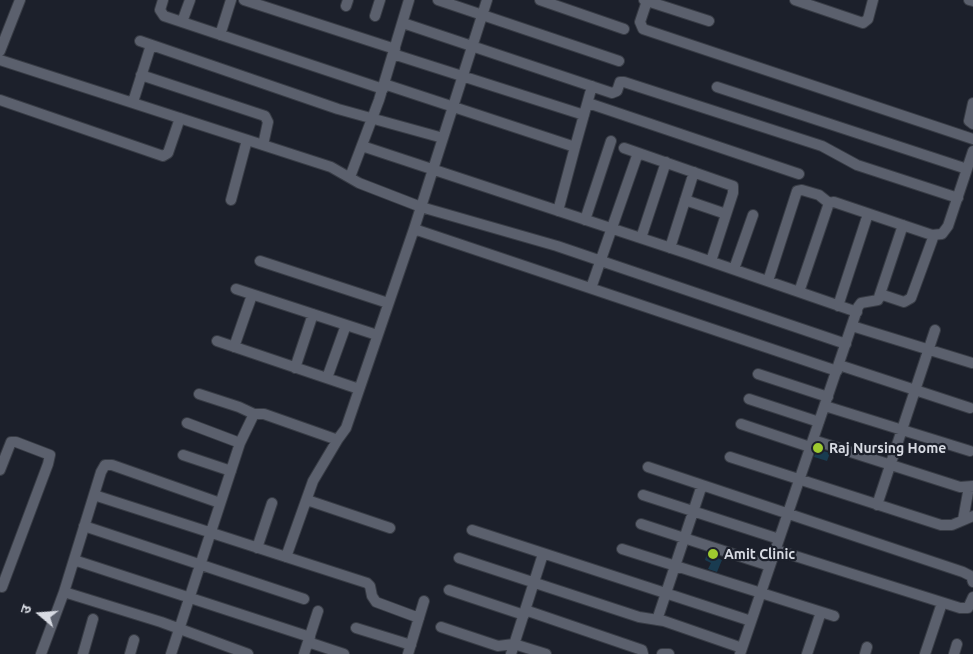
<!DOCTYPE html>
<html>
<head>
<meta charset="utf-8">
<style>
  body { margin:0 }
  #map { position:relative; width:973px; height:654px; overflow:hidden; background:#1c202b; font-family:Ubuntu,"Noto Sans Devanagari",sans-serif }
  canvas { display:block }
  .north { position:absolute; left:15px; top:589px; width:50px; height:50px; -webkit-text-stroke:4px #1c202b; paint-order:stroke; rotate:288deg; font-size:14px; font-weight:700; line-height:20px; text-align:center; color:#d7dae2 }
  .north::after { content:''; display:block; margin:auto; width:18px; height:22px; background:#d7dae2; clip-path:polygon(50% 0,100% 100%,50% 72%,0 100%) }
</style>
</head>
<body>
<div id="map">
<canvas width="973" height="654"></canvas>
<div class="north">उ</div>
</div>
<script>
const g = document.querySelector('canvas').getContext('2d');
g.lineJoin = 'round';
function fillPath(path, color) { g.fillStyle = color; g.fill(path, 'evenodd'); }
const shape = rows => new Path2D(rows.map(r => 'M' + r).join(''));
function strokePath(path, color, width, dash) { g.strokeStyle = color; g.lineWidth = width; g.lineCap = dash ? 'butt' : 'round'; g.setLineDash(dash || []); g.stroke(path); }
function write(font, color, halo, rows, align = 'center') {
  g.font = font + ' Ubuntu,sans-serif'; g.lineWidth = 4.5; g.setLineDash([]); g.textBaseline = 'middle'; g.strokeStyle = halo; g.fillStyle = color; for (const [text, x, y, turn = 0] of rows) {
    g.save(); g.translate(x, y); g.rotate((+turn || 0) * Math.PI / 180); g.textAlign = isNaN(turn) ? turn : align; if (halo) g.strokeText(text, 0, 0); g.fillText(text, 0, 0); g.restore();
  }
}
fillPath(shape([
  [817,449,830,453,827,461,814,457],
  [707,553,722,560,717,572,708,569,711,563,705,560]
]), '#193b50');
const minor = shape([
  [163,0,160,10,164,16,383,89],
  [244,0,395,49],
  [438,0,619,61],
  [540,0,624,29],
  [644,0,709,21],
  [795,0,863,23,868,19,873,0],
  [969,0,973,1],
  [647,1,640,22,643,29,973,139],
  [346,6,348,0],
  [375,16,380,0],
  [182,22,190,0],
  [403,23,612,93,617,91,620,82,624,82,822,146,857,165,958,198],
  [220,35,231,0],
  [140,41,338,109,443,138],
  [0,51,20,0],
  [393,54,584,115],
  [0,60,331,167,359,183,421,207,557,246,846,344],
  [141,75,265,116,268,122,263,145],
  [384,84,575,147,558,211],
  [717,87,967,169],
  [0,100,163,156,168,153,180,118],
  [133,102,151,45],
  [588,103,799,174],
  [973,103,969,121,973,124],
  [362,146,689,254,857,312],
  [575,147,592,86],
  [624,148,733,186,733,193,711,261],
  [350,177,379,100,409,0],
  [231,200,247,140],
  [685,200,726,214],
  [585,220,611,141],
  [414,229,837,371],
  [641,238,666,162],
  [670,248,694,172],
  [260,261,388,303],
  [734,269,753,215],
  [768,281,797,191,802,190,819,195,829,203],
  [591,288,638,153],
  [236,289,377,335],
  [799,292,829,203,834,202,932,235,942,234,948,226,973,151],
  [880,294,904,302,911,298,934,235],
  [838,306,868,214],
  [852,326,972,363],
  [217,341,359,389],
  [234,347,252,295],
  [839,365,970,408],
  [295,368,313,314],
  [758,374,828,397],
  [327,378,346,325],
  [199,394,239,407,254,414],
  [749,399,819,422],
  [825,406,970,451],
  [187,423,240,443],
  [741,424,810,447],
  [813,440,960,487,973,486],
  [183,455,231,471],
  [730,457,941,525,952,525,973,516],
  [648,467,963,572,971,576,973,582],
  [0,470,11,442,16,442,50,455,48,464,2,587],
  [94,495,367,583,370,586,372,596,376,602,419,618],
  [643,495,779,539],
  [307,500,390,528],
  [877,505,935,330],
  [963,520,969,487],
  [641,524,770,566],
  [84,526,304,599],
  [472,530,751,621],
  [257,548,272,503],
  [622,549,834,616],
  [776,550,960,608,968,608,973,597],
  [286,557,313,481,338,439],
  [459,558,639,617,664,621,742,648],
  [74,560,310,637],
  [449,590,524,615],
  [64,592,161,622,248,654],
  [525,610,642,650,643,654],
  [657,620,702,485],
  [441,627,498,646,514,644,546,654],
  [356,628,411,645],
  [308,642,344,654],
  [41,654,64,592,101,472,105,465,112,465,220,503],
  [83,654,93,619],
  [130,654,134,640],
  [171,654,240,443,254,414,264,414,335,439,338,439,346,428,414,229,487,0],
  [304,654,318,611],
  [408,654,424,601],
  [511,654,543,554],
  [662,654,669,654],
  [740,654,858,307,861,303,878,300,903,225],
  [807,654,821,612],
  [865,654,867,647],
  [925,654,942,603],
  [954,654,957,644]
]);
strokePath(minor, '#383c45', 12);
strokePath(minor, '#5b606d', 10);
for (const [x, y, r, color] of [
  [818,448,6,"#9eca2f"],
  [713,554,6,"#9eca2f"]
]) { const dot = new Path2D(); dot.arc(x, y, r, 0, 2 * Math.PI); g.fillStyle = color; g.fill(dot); strokePath(dot, '#1c202b', 2); }
write('bold 14px', '#d7dae2', '#1c202b', [
  ["Raj Nursing Home",829,448],
  ["Amit Clinic",724,554]
], 'left');
</script>
</body>
</html>
